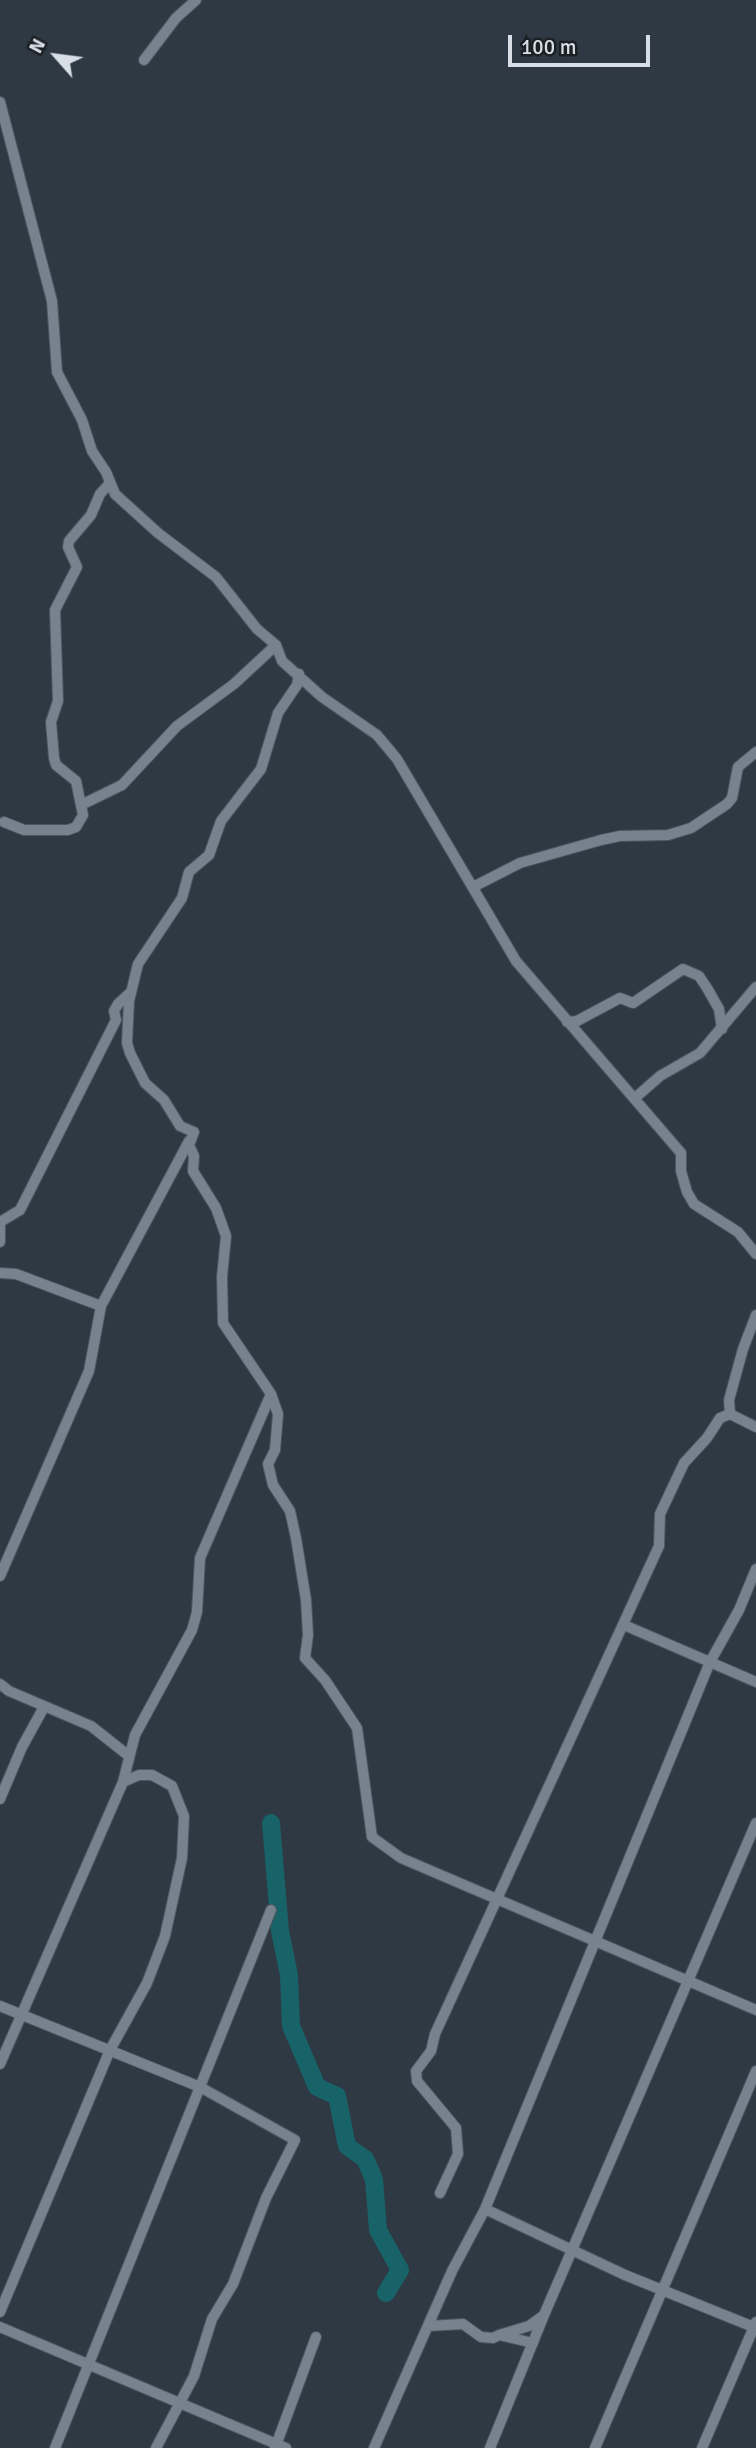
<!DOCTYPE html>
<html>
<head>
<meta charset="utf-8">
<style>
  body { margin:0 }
  #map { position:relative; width:756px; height:2448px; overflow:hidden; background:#2f3944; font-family:Signika,sans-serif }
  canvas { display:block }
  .north { position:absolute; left:21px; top:21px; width:70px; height:70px; -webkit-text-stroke:5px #1b2025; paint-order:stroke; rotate:298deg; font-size:19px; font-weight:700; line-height:28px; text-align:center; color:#d8dee6 }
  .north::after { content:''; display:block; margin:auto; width:24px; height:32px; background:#d8dee6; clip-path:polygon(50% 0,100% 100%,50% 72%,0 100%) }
  .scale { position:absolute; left:508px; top:35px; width:142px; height:32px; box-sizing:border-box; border:4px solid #d8dee6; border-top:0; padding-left:9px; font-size:21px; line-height:24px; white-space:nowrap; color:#d8dee6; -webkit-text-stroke:5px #1b2025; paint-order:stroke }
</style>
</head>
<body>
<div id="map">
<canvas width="756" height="2448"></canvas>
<div class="north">N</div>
<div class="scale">100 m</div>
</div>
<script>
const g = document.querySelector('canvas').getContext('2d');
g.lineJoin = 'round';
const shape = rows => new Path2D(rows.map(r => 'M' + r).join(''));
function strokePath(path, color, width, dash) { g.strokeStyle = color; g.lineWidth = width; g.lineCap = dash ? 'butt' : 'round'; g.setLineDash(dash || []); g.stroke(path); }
strokePath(shape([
  [271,1823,280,1931,289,1975,291,2026,317,2087,337,2096,347,2146,365,2159,374,2179,378,2230,400,2270,386,2293]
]), '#176367', 18);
const street = shape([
  [144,60,176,18,196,0],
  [0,102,52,301,57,372,82,420,92,451,106,472,115,494,158,533,216,577,257,629,276,645,282,661,322,697,377,735,397,759,516,961,681,1153,681,1171,687,1192,694,1204,738,1232,756,1254],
  [83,804,122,785,177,726,234,684,276,645],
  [4,822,24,830,68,830,76,827,83,815,76,781,56,765,54,758,51,722,58,701,55,610,77,567,68,547,69,541,91,515,100,494,109,484],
  [473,887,520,863,601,840,620,836,668,835,691,828,727,804,732,798,738,767,756,752],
  [567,1022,577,1021,620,998,633,1003,683,969,699,976,707,988,719,1009,722,1029],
  [635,1098,660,1076,700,1053,756,987],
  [194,1132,189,1145,194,1156,193,1171,216,1208,226,1236,222,1277,223,1323,271,1394,278,1414,275,1450,268,1464,273,1485,290,1511,296,1538,306,1600,308,1635,305,1658,325,1680,357,1728,372,1837,401,1858,756,2010],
  [194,1132,180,1126,164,1100,145,1083,130,1053,127,1043,129,1001,138,964,182,898,189,872,209,855,221,821,261,769,278,713,297,685,299,674],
  [0,1222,20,1210,116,1020,114,1011,118,1004,131,992],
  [0,1224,0,1242],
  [0,1273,16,1274,101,1306],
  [730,1414,729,1400,743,1349,756,1315],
  [0,1576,89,1371,101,1306,189,1141],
  [624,1625,756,1682],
  [0,1684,9,1691,91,1726,129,1756],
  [0,1799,22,1747,44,1707],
  [0,2006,200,2087,295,2140,266,2198,233,2284,212,2319,194,2376,156,2448],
  [0,2064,123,1782,135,1735,192,1630,197,1612,200,1558,271,1394],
  [440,2193,458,2154,456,2128,417,2081,416,2071,431,2051,435,2034,659,1546,660,1514,684,1463,707,1438,720,1418,730,1414,756,1427],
  [485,2209,625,2275,756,2328],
  [0,2312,110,2050,147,1983,165,1936,182,1858,184,1816,172,1786,152,1775,139,1775,123,1782],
  [428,2326,463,2324,481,2337,493,2338,499,2335,533,2343],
  [0,2327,286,2448],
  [499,2335,529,2326,544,2315],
  [55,2448,271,1910],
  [275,2448,316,2337],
  [374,2448,452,2271,485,2209,710,1662,739,1610,756,1569],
  [490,2448,544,2315,756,1823],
  [595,2448,756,2071],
  [702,2448,756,2322]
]);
strokePath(street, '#4d555f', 12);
strokePath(street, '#77828f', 10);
</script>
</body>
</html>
